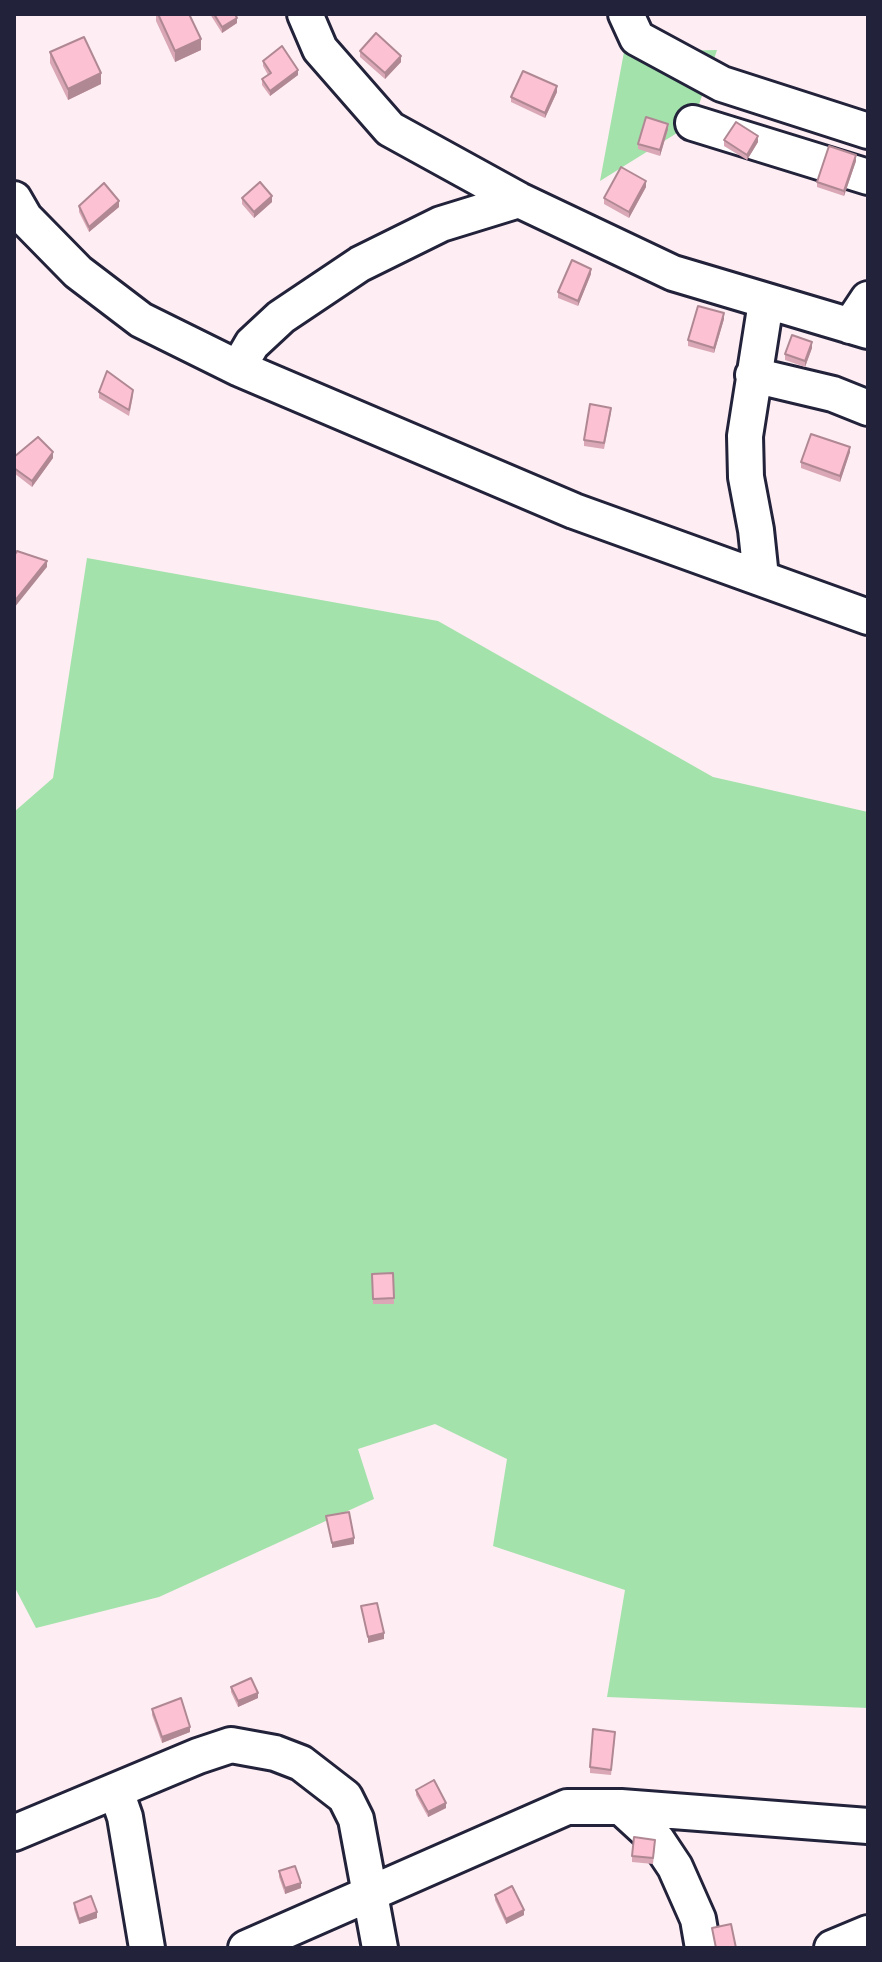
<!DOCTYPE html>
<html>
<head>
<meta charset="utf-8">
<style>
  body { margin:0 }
  #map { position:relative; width:882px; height:1962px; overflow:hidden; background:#feedf2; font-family:Delius,sans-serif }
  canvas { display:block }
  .frame { position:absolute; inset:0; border:16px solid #22223b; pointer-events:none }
</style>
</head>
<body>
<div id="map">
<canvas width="882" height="1962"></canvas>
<div class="frame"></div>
</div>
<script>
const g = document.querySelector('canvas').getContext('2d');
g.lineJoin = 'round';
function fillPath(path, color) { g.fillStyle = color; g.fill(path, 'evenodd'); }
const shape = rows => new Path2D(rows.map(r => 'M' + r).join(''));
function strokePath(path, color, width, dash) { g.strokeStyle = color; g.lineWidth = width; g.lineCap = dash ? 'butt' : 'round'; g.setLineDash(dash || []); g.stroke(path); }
fillPath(shape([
  [717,50,693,123,600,181,624,52],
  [87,558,438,621,713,777,868,812,868,1708,607,1697,625,1590,493,1546,507,1459,435,1424,358,1449,374,1499,159,1597,36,1628,14,1586,14,812,53,778]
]), '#a3e2ab');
const minor = shape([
  [305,14,320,49,390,129,519,200,673,273,868,331],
  [626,14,637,38,722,84,868,131],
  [693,123,868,177],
  [14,199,25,218,78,272,141,320,238,368,574,511,868,617],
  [850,326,868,299],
  [238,368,252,344,281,317,360,264,441,224,519,200],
  [753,375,833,394,868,408],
  [761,577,756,530,746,477,745,436,766,302],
  [116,1791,125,1817,147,1948],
  [621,1807,657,1840,675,1867,698,1919,703,1948],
  [14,1833,198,1756,231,1745,275,1753,301,1763,345,1797,356,1819,380,1948],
  [246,1948,567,1807,621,1807,868,1826],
  [832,1948,868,1933]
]);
strokePath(minor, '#22223b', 40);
strokePath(minor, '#fff', 34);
fillPath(shape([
  [156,14,189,14,201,50,175,62,156,21],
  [210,14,235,14,237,23,222,33],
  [360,51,401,62,385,79,360,57],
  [50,52,101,84,68,100,50,63],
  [263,61,298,75,270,96,262,85,262,79,268,75,263,66],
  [557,92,545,118,511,102,511,97],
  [668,129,660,156,638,149,638,144],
  [724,140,758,142,747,160,724,146],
  [856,161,844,196,817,187,817,182],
  [646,187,629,218,604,204,604,198],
  [242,198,272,202,254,218,242,204],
  [79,206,119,207,89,232,79,212],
  [591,274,578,306,558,298,558,292],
  [724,319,714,353,688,346,688,340],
  [812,348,805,367,785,360,785,354],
  [99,392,133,396,129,416,99,398],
  [611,413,604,449,584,446,584,440],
  [850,452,840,482,801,468,801,462],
  [14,457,53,458,32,487,14,473],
  [393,1273,394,1304,373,1304,372,1274],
  [231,1687,258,1698,238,1707,231,1692],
  [152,1709,190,1732,162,1743,152,1715],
  [615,1738,611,1775,590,1773,590,1767],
  [416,1790,446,1808,428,1817,416,1795],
  [655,1846,653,1864,632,1862,632,1856],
  [279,1871,301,1888,285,1894,279,1877],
  [495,1895,524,1915,506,1924,495,1900],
  [74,1903,97,1918,79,1924,74,1909]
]), '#d9a7b5');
fillPath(shape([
  [237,18,237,23,222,33,222,27],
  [201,39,201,50,175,62,175,51],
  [401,56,401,62,385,79,385,73],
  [298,70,298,75,270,96,270,91],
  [101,73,101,84,68,100,68,89],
  [557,86,557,92,545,118,545,113],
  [668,124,668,129,660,156,660,150],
  [758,136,758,142,747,160,747,155],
  [856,155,856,161,844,196,844,191],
  [646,181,646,187,629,218,629,212],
  [272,196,272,202,254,218,254,212],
  [119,201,119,207,89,232,89,227],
  [591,269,591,274,578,306,578,301],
  [724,313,724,319,714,353,714,348],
  [812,342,812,348,805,367,805,361],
  [850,447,850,452,840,482,840,476],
  [53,452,53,458,32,487,32,481],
  [47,561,47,567,14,608,14,602],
  [354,1538,354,1544,332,1548,332,1543],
  [384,1633,384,1639,368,1643,368,1637],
  [258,1693,258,1698,238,1707,238,1701],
  [190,1727,190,1732,162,1743,162,1737],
  [446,1803,446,1808,428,1817,428,1812],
  [301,1883,301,1888,285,1894,285,1888],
  [524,1910,524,1915,506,1924,506,1919],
  [97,1912,97,1918,79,1924,79,1919]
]), '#b08894');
const building = shape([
  [158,14,189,14,201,39,175,51,158,14],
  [214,14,235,14,237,18,222,27,214,14],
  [376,33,401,56,385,73,360,51,376,33],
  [84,37,101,73,68,89,50,52,84,37],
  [282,46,298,70,270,91,262,79,271,73,263,61,282,46],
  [523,71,557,86,545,113,511,97,523,71],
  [646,117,668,124,660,150,638,144,646,117],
  [736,122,758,136,747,155,724,140,736,122],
  [829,146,856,155,844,191,817,182,829,146],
  [621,167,646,181,629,212,604,198,621,167],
  [260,182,272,196,254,212,242,198,260,182],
  [104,183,119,201,89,227,79,206,104,183],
  [572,260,591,269,578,301,558,292,572,260],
  [698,306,724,313,714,348,688,340,698,306],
  [792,335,812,342,805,361,785,354,792,335],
  [107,371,133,390,129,410,99,392,107,371],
  [590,404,611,408,604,443,584,440,590,404],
  [811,434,850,447,840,476,801,462,811,434],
  [38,437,53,452,32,481,14,468,14,457,38,437],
  [17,551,47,561,14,602,14,556,17,551],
  [393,1273,394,1298,373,1299,372,1274,393,1273],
  [349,1512,354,1538,332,1543,326,1516,349,1512],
  [377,1603,384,1633,368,1637,361,1606,377,1603],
  [251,1678,258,1693,238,1701,231,1687,251,1678],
  [181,1698,190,1727,162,1737,152,1709,181,1698],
  [593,1729,615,1732,611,1770,590,1767,593,1729],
  [434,1780,446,1803,428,1812,416,1790,434,1780],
  [634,1837,655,1840,653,1858,632,1856,634,1837],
  [295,1866,301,1883,285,1888,279,1871,295,1866],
  [512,1886,524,1910,506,1919,495,1895,512,1886],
  [91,1896,97,1912,79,1919,74,1903,91,1896],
  [731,1924,736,1948,716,1948,712,1928,731,1924]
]);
fillPath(building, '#fcc2d3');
strokePath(building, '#b08894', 2);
</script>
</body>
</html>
